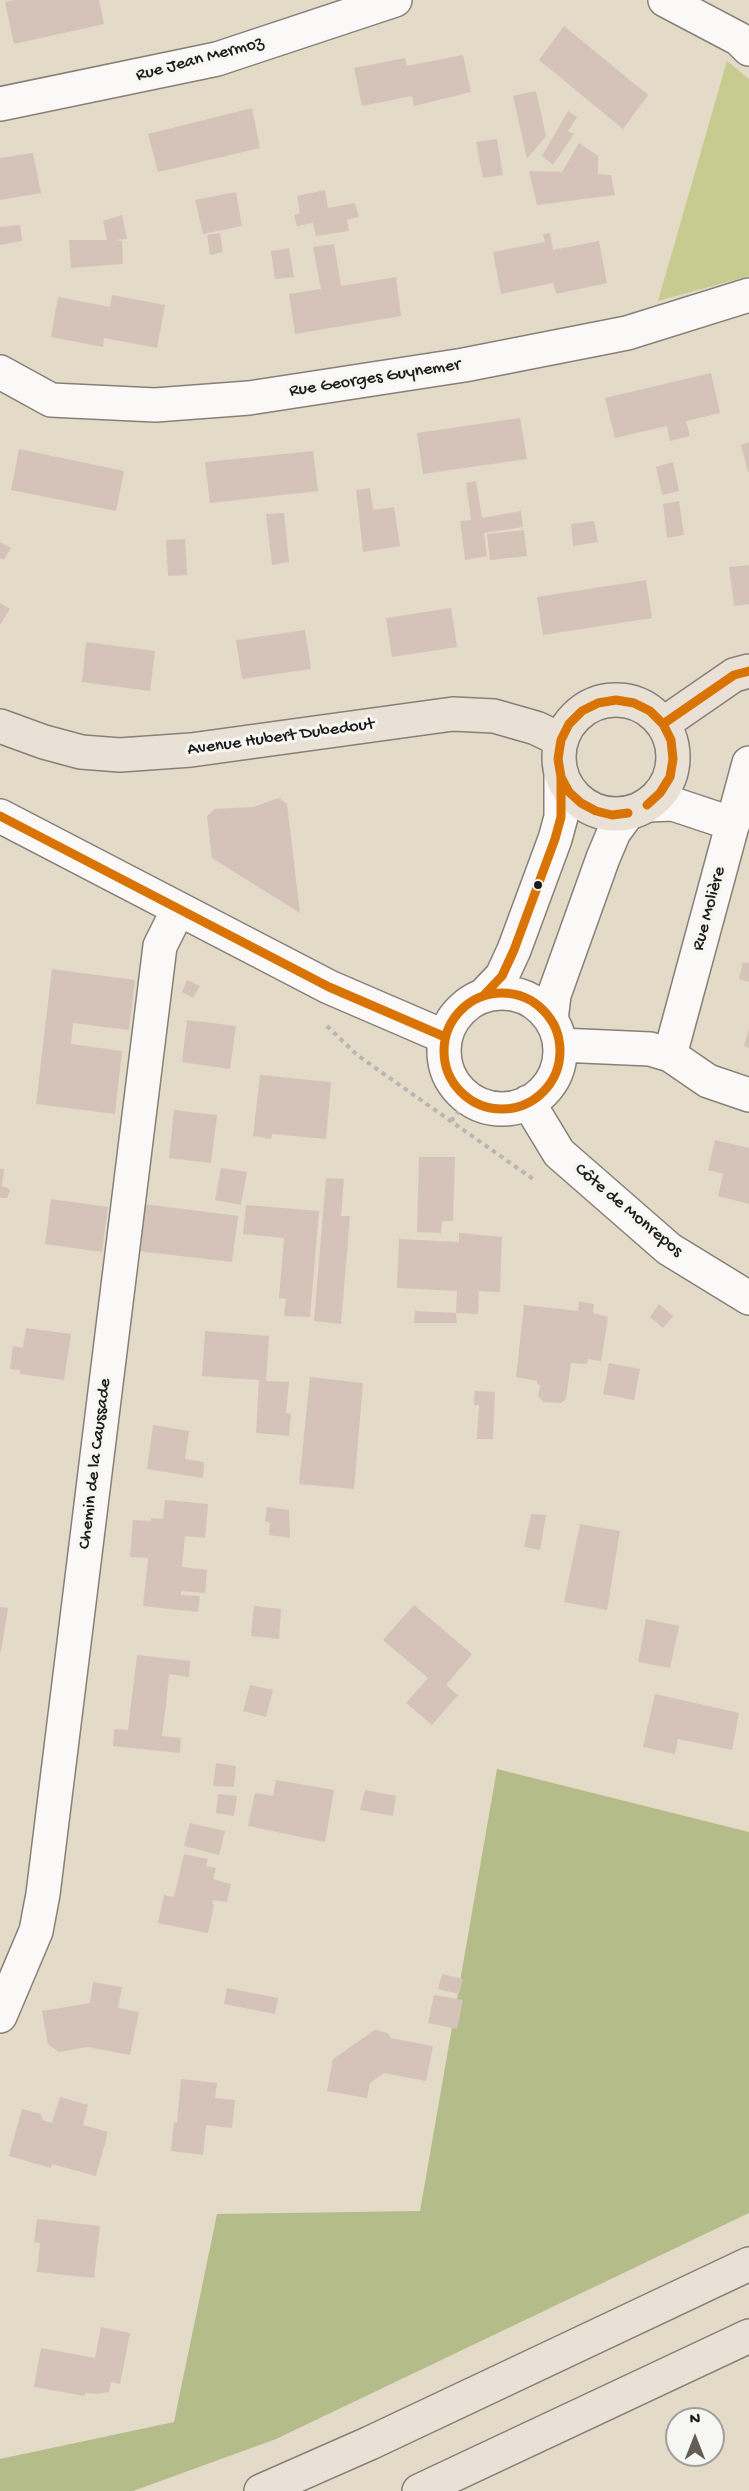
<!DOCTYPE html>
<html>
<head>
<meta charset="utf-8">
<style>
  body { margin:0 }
  #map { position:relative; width:749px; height:2491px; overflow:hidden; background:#e4dac8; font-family:"Gochi Hand",sans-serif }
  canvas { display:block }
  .north { position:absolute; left:665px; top:2407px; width:60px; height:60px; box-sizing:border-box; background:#f6f6f2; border:2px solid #9f9f9c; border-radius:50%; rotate:0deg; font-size:16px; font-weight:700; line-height:24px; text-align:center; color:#1c1c1c }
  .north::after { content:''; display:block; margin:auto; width:21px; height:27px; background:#625e58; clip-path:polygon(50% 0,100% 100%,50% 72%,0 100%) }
</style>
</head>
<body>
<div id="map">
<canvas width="749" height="2491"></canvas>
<div class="north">N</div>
</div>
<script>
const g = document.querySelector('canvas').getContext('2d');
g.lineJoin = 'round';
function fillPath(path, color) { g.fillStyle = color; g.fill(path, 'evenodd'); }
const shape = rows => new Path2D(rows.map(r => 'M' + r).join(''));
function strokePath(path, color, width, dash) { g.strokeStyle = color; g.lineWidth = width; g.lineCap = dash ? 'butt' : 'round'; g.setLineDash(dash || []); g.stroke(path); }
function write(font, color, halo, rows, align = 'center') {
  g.font = font + ' "Gochi Hand",sans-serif'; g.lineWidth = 6; g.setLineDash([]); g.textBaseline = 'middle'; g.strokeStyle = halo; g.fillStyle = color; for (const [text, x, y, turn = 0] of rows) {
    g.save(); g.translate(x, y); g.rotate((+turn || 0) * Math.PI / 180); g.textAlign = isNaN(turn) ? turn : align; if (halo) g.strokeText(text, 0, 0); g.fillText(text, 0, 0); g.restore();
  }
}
fillPath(shape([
  [727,61,749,79,749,276,658,301]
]), '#c7cb8f');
fillPath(shape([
  [497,1769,749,1832,749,2213,276,2439,133,2491,0,2491,0,2459,174,2422,217,2214,420,2211]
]), '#b4bd89');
fillPath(shape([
  [15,0,99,0,104,24,14,44,5,2],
  [564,26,648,95,623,129,539,60],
  [463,55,471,92,414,106,412,96,362,106,354,68,405,58,407,66],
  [536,91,546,136,527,159,513,96],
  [252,108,260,148,158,172,148,134],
  [568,111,577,117,568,131,574,134,553,165,542,156],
  [497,139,503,175,483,178,476,142],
  [579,143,598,156,598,174,611,175,615,195,537,205,529,171,562,172],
  [33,153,41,193,0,200,0,158],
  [325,190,328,208,355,203,359,217,347,220,349,231,316,236,313,223,297,226,294,215,300,213,297,196],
  [236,192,242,226,203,234,195,200],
  [122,215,127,239,114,240,122,241,123,264,71,268,69,240,107,240,103,221],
  [20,225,22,241,0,245,0,227],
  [220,233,223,252,210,255,207,235],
  [550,233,553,250,599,241,607,283,556,294,553,283,501,294,493,252,545,242,543,234],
  [334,244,341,286,396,277,401,316,295,334,289,294,321,289,313,247],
  [289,248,294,277,275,279,271,251],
  [112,295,165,305,157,348,104,338,103,347,51,337,58,297,110,307],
  [711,373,720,413,686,421,690,436,670,441,667,426,615,438,605,398],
  [520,418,527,459,423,474,417,433],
  [749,442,749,472,748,472,741,445],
  [19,449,124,471,116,511,11,490],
  [313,451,318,491,210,503,205,462],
  [673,462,679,491,662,495,656,467],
  [476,481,482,518,521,511,523,527,484,533,487,556,465,560,460,521,471,520,466,483],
  [370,488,373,510,394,507,400,546,363,552,356,490],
  [679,501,684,535,667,538,663,504],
  [284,513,289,562,272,565,266,514],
  [594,521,598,542,573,546,571,524],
  [524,530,527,556,490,560,487,534],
  [185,539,187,575,168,576,166,540],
  [0,542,11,548,4,560,0,558],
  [749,565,749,604,734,606,729,567],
  [646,580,652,618,543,635,537,597],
  [0,603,10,609,0,625],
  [451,608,457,647,392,657,386,618],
  [305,630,311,669,242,679,236,640],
  [86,642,155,651,150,691,82,682],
  [279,798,287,804,300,913,212,858,207,816,215,809,253,807],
  [743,962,749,963,749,982,739,979],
  [52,969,135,980,129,1030,73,1023,71,1044,122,1051,115,1114,36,1104],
  [187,980,200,986,193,998,182,992],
  [187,1020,236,1026,230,1069,182,1062],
  [749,1028,749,1048,744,1046],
  [260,1075,331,1082,326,1139,272,1134,271,1139,253,1136],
  [174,1110,217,1115,211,1163,169,1158],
  [715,1140,749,1148,749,1204,718,1196,723,1174,708,1170],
  [419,1157,455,1157,453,1221,442,1221,441,1233,417,1232],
  [221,1168,247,1172,241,1205,215,1200],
  [0,1169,4,1169,2,1186,8,1188,10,1191,7,1198,0,1198],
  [326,1178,344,1179,341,1216,350,1216,341,1324,314,1321],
  [51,1199,108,1207,102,1252,45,1244],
  [144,1204,238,1216,232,1262,138,1251],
  [246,1205,319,1211,310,1317,284,1316,286,1299,279,1298,284,1238,243,1234],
  [459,1233,502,1237,500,1292,479,1291,478,1314,456,1313,457,1291,397,1288,399,1239,459,1242],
  [579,1301,594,1304,593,1313,608,1317,601,1361,588,1359,587,1364,571,1363,566,1399,561,1403,543,1402,538,1396,540,1385,537,1384,537,1381,516,1377,524,1305,578,1311],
  [659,1304,673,1316,663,1328,650,1317],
  [415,1311,456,1313,457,1323,414,1323],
  [26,1328,71,1334,64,1380,20,1374,20,1370,10,1369,13,1346,23,1348],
  [205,1331,269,1336,266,1381,289,1382,286,1413,291,1414,289,1436,256,1433,259,1380,202,1376],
  [609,1363,640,1369,634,1400,603,1394],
  [310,1377,363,1383,354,1489,299,1484],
  [475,1391,495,1392,493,1439,477,1439,479,1405,474,1405],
  [153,1425,189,1431,185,1459,204,1462,203,1478,147,1469],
  [165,1500,208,1504,205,1538,185,1536,182,1567,207,1570,205,1593,181,1591,181,1595,200,1596,198,1612,143,1606,148,1558,130,1557,133,1520,151,1521,151,1518,163,1519],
  [267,1507,289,1510,290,1538,269,1535,270,1523,265,1521],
  [531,1514,546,1515,540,1550,524,1547],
  [580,1524,620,1531,607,1610,564,1602],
  [414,1605,472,1654,446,1685,458,1695,432,1725,406,1703,428,1678,383,1640],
  [254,1606,281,1609,279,1639,251,1636],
  [0,1607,8,1608,1,1651,0,1651],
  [646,1619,679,1626,670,1668,638,1662],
  [137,1655,190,1661,189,1677,169,1674,166,1705,162,1736,181,1738,180,1753,113,1746,114,1729,128,1730],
  [250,1685,273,1690,266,1717,243,1711],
  [655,1694,739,1713,732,1750,678,1739,675,1754,643,1747],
  [216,1763,236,1766,234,1787,213,1786],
  [276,1780,334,1790,325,1842,248,1826,255,1793,273,1796],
  [365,1790,396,1796,393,1816,360,1810],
  [218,1794,237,1796,234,1816,216,1813],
  [190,1823,225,1831,219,1855,184,1846],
  [184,1854,208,1859,206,1866,216,1868,213,1879,231,1884,227,1902,213,1900,212,1904,214,1905,208,1933,158,1923,164,1895,174,1897],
  [442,1974,463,1979,459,1994,438,1989],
  [93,1982,122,1987,118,2008,139,2012,130,2055,88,2047,59,2052,48,2044,42,2011,90,2003],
  [227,1988,278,1998,275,2014,224,2004],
  [434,1995,463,2000,457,2029,428,2023],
  [375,2030,388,2033,391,2038,433,2046,426,2081,384,2073,370,2083,367,2098,327,2091,333,2059],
  [181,2079,217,2083,215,2098,235,2100,232,2128,206,2125,203,2155,171,2151,174,2122,177,2123],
  [60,2097,88,2105,83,2125,108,2132,96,2176,52,2164,51,2168,9,2156,22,2109,41,2114,43,2120,52,2123],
  [37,2219,100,2226,94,2278,37,2272,40,2243,34,2242],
  [101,2327,130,2333,120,2384,111,2382,109,2392,97,2394,85,2393,85,2396,34,2387,41,2348,95,2358]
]), '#d5c3b9');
const minor = shape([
  [665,0,739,39,749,49],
  [0,104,217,59,395,0],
  [0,372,51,400,155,405,249,398,464,365,627,333,749,295],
  [647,805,673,804,733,824],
  [0,816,329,987,445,1037],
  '444 1051a58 58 0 1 1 116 0a58 58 0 1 1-116 0Z',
  [484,995,502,976,514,950,555,839,561,817,561,777],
  [551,1020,554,995,603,858,614,832,628,813],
  [560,1045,650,1049,670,1055,708,1081,749,1095],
  [670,1055,749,763],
  [528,1102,559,1153,669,1249,749,1298],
  [0,2016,36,1931,43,1894,160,946,178,910]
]);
const major = shape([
  '559 757a57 57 0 1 1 114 0a57 57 0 1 1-114 0Z',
  [663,724,734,675,749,671],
  [0,726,44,742,81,752,120,755,191,750,453,714,494,716,536,728,561,740],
  [261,2491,370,2443,749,2264],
  [419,2491,749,2336]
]);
strokePath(minor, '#868178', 36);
strokePath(major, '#868178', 36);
strokePath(shape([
  [327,1026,357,1055,533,1179],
  [451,1121,470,1098]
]), '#b8b6b3', 4, [4.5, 4.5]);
strokePath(minor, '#fbf9f7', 33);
strokePath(major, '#eae1d6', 33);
strokePath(shape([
  [663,724,734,675,749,671],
  [561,777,569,792,581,803,596,811,612,815,628,813],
  [561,777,558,759,561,740,569,724,582,711,598,703,616,700,634,703,650,711,663,724,671,740,673,759,670,777,660,793,647,805],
  [0,816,329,987,445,1037],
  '444 1051a58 58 0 1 1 116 0a58 58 0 1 1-116 0Z',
  [484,995,502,976,514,950,555,839,561,817,561,777]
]), '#d97303', 9);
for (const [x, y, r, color] of [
  [538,885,5,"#1c1c1c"]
]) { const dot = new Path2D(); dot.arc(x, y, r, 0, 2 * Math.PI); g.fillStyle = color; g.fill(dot); strokePath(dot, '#f6f6f2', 2); }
write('18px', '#1c1c1c', '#f6f6f2', [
  ["Rue Jean Mermoz",200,60,-15],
  ["Rue Georges Guynemer",375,379,-9],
  ["Avenue Hubert Dubedout",281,738,-8],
  ["Rue Molière",710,909,-75],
  ["Côte de Monrepos",628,1211,40],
  ["Chemin de la Caussade",96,1464,-83]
]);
</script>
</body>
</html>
